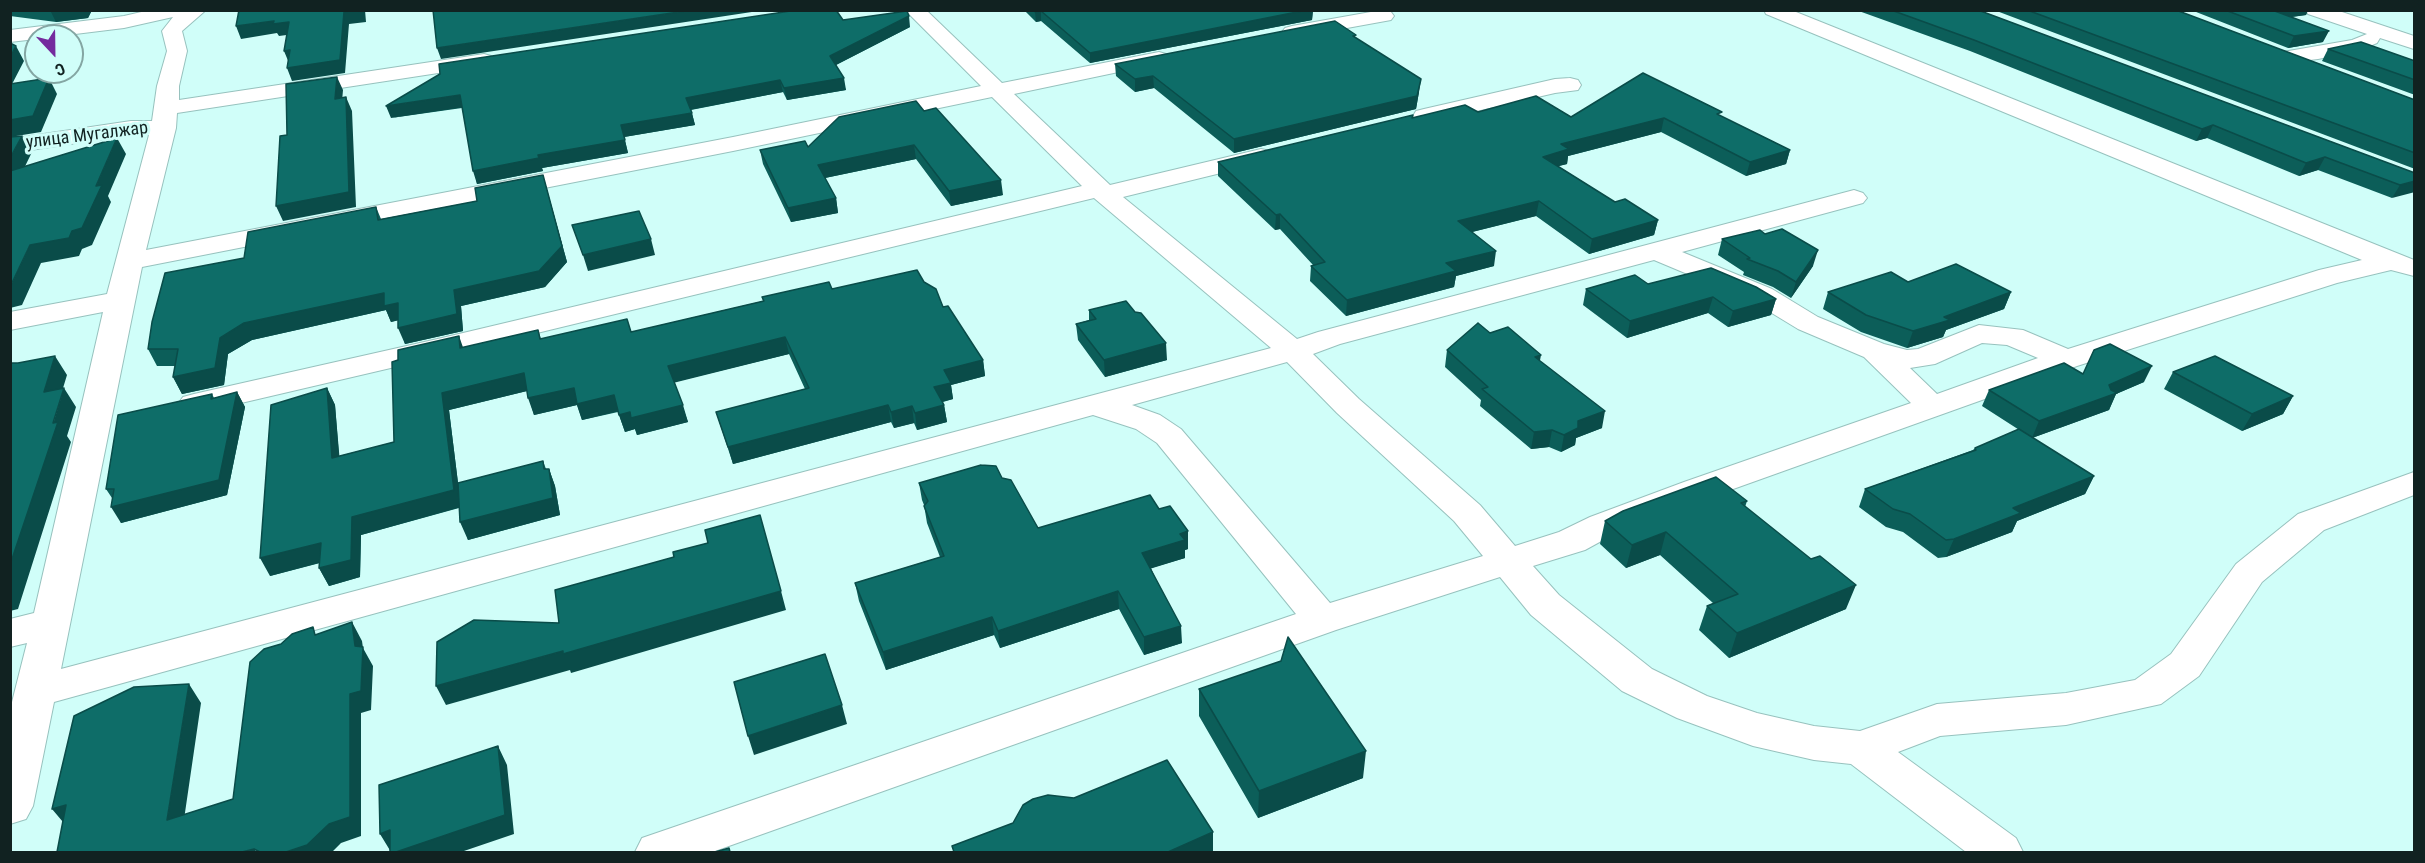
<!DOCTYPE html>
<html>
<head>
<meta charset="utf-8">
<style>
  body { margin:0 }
  #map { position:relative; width:2425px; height:863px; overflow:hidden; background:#d0fef9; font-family:"Roboto Condensed",sans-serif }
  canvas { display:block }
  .frame { position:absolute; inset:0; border:12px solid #112221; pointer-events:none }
  .north { position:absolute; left:24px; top:24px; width:60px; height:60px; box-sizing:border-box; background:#d0fef9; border:2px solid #84a6a3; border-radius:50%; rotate:158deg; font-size:16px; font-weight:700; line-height:24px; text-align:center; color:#112221 }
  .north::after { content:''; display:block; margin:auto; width:21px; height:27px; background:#742b9e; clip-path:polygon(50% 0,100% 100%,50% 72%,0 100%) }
</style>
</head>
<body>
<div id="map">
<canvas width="2425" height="863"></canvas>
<div class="frame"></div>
<div class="north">С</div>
</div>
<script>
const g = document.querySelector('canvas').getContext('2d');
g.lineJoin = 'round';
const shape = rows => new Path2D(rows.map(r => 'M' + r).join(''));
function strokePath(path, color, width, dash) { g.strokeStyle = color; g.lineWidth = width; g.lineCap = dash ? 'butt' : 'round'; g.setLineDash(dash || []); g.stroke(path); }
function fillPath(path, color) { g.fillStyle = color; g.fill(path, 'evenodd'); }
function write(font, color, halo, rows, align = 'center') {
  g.font = font + ' "Roboto Condensed",sans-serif'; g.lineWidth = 6; g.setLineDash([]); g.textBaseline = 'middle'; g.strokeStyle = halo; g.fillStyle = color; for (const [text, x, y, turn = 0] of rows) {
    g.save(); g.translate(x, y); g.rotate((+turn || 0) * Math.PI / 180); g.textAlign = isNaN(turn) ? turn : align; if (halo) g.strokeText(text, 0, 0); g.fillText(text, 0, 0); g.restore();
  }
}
const street = shape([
  [150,10,206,10,182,31,187,51,179,86,179,100,484,54,491,56,494,60,491,64,484,66,177,113,176,128,146,250,733,137,981,86,905,10,926,10,1002,83,1159,52,1166,54,1169,58,1166,62,1014,94,1110,185,1261,149,1270,151,1273,156,1270,161,1123,197,1297,339,1318,332,1854,190,1863,193,1867,198,1863,203,1682,252,1772,289,1818,317,1884,344,1907,350,1918,349,1979,325,2023,330,2068,349,2319,270,2362,260,1766,14,1764,10,1791,10,2414,260,2414,276,2391,270,2337,283,2077,366,1708,498,1616,533,1585,550,1533,566,1559,595,1652,669,1707,696,1757,713,1814,726,1860,731,1937,704,2066,693,2135,680,2171,654,2236,564,2298,514,2414,472,2414,495,2324,530,2262,582,2199,676,2161,704,2066,725,1940,736,1898,752,2016,838,2023,852,1966,852,1851,764,1814,760,1753,746,1677,718,1622,691,1531,615,1500,577,1336,630,712,852,635,852,642,838,1296,614,1157,443,1136,429,1093,415,54,702,33,806,26,819,10,824,10,710,27,643,10,647,10,619,34,613,103,312,10,330,10,312,107,294,149,135,131,135,10,153,10,139,131,121,152,121,157,86,167,51,162,31,173,17,124,28,59,36,36,36,36,39,10,42,10,30,124,16,150,10],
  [992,97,1082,186,442,338,194,394,183,397,178,404,183,411,194,414,442,356,1094,198,1271,348,61,669,142,267,733,151,992,97],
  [1654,260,1752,301,1798,329,1864,357,1911,403,1684,482,1590,517,1559,532,1515,546,1480,505,1359,399,1313,354,1340,344,1654,260],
  [1982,343,2007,345,2038,358,1937,394,1910,368,1935,364,1982,343],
  [1287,362,1337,413,1454,521,1483,556,1330,603,1181,429,1160,415,1132,405,1287,362],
  [1382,10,1391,12,1394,16,1391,20,1292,38,1285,36,1282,32,1285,28,1292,26,1382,10],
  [2306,10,2336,10,2414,36,2414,49,2380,38,2377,43,2358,51,2318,59,2284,63,2277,61,2274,57,2277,53,2352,40,2367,34,2308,14,2306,10],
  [1570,78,1578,80,1581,85,1578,90,1555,93,1424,123,1416,121,1413,116,1416,111,1424,109,1555,79,1570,78]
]);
strokePath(street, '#97c2be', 2);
fillPath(street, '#fff');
fillPath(shape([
  [10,10,92,10,88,18,56,22,10,16],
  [1024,10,1313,10,1312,20,1090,63,1041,21,1036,22],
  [1856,10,1978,10,2415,173,2392,198,2318,170,2299,176,2207,138,2196,141,1970,51],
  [1994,10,2176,10,2415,100,2415,169],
  [2191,10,2308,10,2306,15,2290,17,2323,42,2288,48],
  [843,20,910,27,836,65,846,90,787,100,783,92,691,110,695,125,624,137,628,153,542,168,543,171,477,184,462,108,391,118],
  [2328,49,2415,61,2415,95,2322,61],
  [1115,64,1419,92,1416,109,1234,153,1154,88,1135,92,1116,76],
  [924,111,1003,195,951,206,916,159,825,178,836,198,838,213,791,222,763,164,760,150,808,147],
  [1478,112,1571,117,1721,116,1790,150,1786,164,1746,176,1661,132,1568,156,1567,164,1558,166,1615,202,1658,220,1654,235,1589,254,1536,216,1472,232,1494,266,1456,276,1454,287,1346,316,1310,281,1311,266,1313,265,1280,229,1275,230,1218,176,1218,162,1413,118],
  [543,175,567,262,545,287,461,306,463,331,405,344,398,320,391,322,386,310,252,340,228,354,224,385,182,394,173,377,175,366,157,366,148,349,244,258,376,207,381,219,477,201],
  [1722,239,1813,266,1791,298,1773,287,1743,275,1744,272,1718,255],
  [924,282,983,360,985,376,951,385,953,399,943,402,944,405,947,422,917,430,914,423,894,428,891,422,733,464,716,412,805,389,789,354,674,382,688,422,637,435,635,429,625,432,618,412,582,420,577,405,534,415,527,391,449,410,458,483,543,461,546,469,549,469,555,486,560,515,468,540,459,508,361,535,360,577,329,586,319,568,320,563,270,576,327,388,335,405,339,456,394,442,463,348,538,330,541,339,631,332,763,301,762,297,832,289],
  [1908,282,2011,292,2004,309,1946,330,1943,337,1907,348,1861,332,1823,309,1828,292],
  [1648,284,1776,299,1771,315,1728,327,1708,313,1627,338,1583,305,1586,289],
  [1089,310,1135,312,1167,360,1105,377,1078,340,1076,324,1089,320],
  [1490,333,1540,361,1602,428,1576,438,1575,445,1561,452,1549,447,1531,449,1480,406,1481,400,1445,367,1447,350],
  [2094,350,2144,382,2116,394,2109,410,2032,438,2094,476,2085,494,2017,521,2012,532,1946,557,1938,558,1903,532,1886,527,1859,507,1865,489,1973,450,1975,448,2024,433,1982,406,1989,390,2083,374],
  [2173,372,2293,396,2283,414,2242,431,2164,389],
  [237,392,245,407,227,495,121,523,112,498,106,489,212,394,214,398],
  [1002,478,1038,528,1159,509,1188,531,1188,549,1185,550,1185,558,1151,568,1182,643,1144,655,1119,609,1000,648,994,635,886,670,859,601,855,583,940,557,927,523,924,505,922,500,919,483],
  [1747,501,1745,507,1846,609,1729,658,1699,630,1707,606,1713,603,1660,555,1626,568,1600,544,1605,521],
  [1199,689,1363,778,1258,818,1199,716]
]), '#0c5e59');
fillPath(shape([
  [50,10,92,10,88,18,56,22],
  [356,10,365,10,366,22,349,24,345,73,292,81,287,68,344,12],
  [692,10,765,10,441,59,437,48],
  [1307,10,1313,10,1312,20,1090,63,1090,53],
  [2269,10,2308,10,2306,15,2264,21],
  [1041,11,1041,21,1036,22,1035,12],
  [909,16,910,27,832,67,830,56],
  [274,21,289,22,294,34,279,36,277,33,241,39,236,26],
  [2329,31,2323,42,2288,48,2294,36],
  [16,46,24,61,10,88,10,57],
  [290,50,289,63,284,51],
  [1153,76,1154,88,1135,92,1135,79],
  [337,77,343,90,341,113,335,99],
  [49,78,57,94,41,132,10,137,10,120],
  [844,78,846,90,787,100,784,88],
  [1421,79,1419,92,1416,109,1234,153,1234,139],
  [780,80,783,92,689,110,686,98],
  [460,95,464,107,391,118,386,106],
  [346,97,352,111,356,207,283,221,276,206],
  [692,113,695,125,624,137,621,125],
  [1664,118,1661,132,1568,156,1567,164,1540,171,1543,157,1561,144],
  [2213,125,2207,138,2196,141,2202,129],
  [22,136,32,152,13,191,10,187,10,158],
  [117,138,126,154,108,196,111,202,92,245,82,249,79,256,41,263,22,305,10,308,10,287,30,245,72,231,96,186],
  [625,140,628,153,542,168,543,171,477,184,473,171,538,155],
  [914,145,916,159,820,179,818,165],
  [1790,150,1786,164,1746,176,1750,162],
  [2325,157,2318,170,2299,176,2306,163],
  [543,175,567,262,545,287,461,306,463,331,405,344,398,328,454,290],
  [1001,180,1003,195,951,206,949,191],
  [2415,181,2415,192,2392,198,2400,185],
  [836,198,838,213,791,222,788,208],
  [1539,201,1536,216,1456,236,1458,221],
  [1280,214,1280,229,1275,230,1276,215],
  [1658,220,1654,235,1589,254,1592,239],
  [651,239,655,255,588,271,583,255],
  [1818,250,1813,266,1791,298,1796,282],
  [1496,251,1494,266,1456,276,1454,287,1346,316,1347,300,1446,263],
  [2011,292,2004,309,1946,330,1943,337,1907,348,1913,331,1944,317],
  [384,293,398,303,404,319,391,322,386,310,252,340,228,354,224,385,182,394,173,377,220,338,244,323],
  [1713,297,1708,313,1627,338,1630,321],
  [1776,299,1771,315,1728,327,1733,311],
  [459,336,465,353,460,348],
  [785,337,789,354,673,383,668,366],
  [1166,343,1167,360,1105,377,1104,360],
  [1541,355,1538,371,1535,357],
  [55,356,67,375,56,411,44,392],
  [983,360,985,376,951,385,953,399,937,403,934,387,944,370],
  [2152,366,2144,382,2116,394,2109,410,2032,438,2039,421,2109,385],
  [524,373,531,390,449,410,461,507,361,535,360,577,329,586,319,568,352,517,442,393],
  [64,388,76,407,67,436,71,442,18,609,10,611,10,565],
  [327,388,335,405,341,475,332,458],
  [574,388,614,395,619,411,582,420,577,405,534,415,528,398],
  [237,392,245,407,227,495,121,523,111,507],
  [2293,396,2283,414,2242,431,2252,414],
  [683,405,688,422,637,435,635,429,625,432,619,415,630,412],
  [888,405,891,422,733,464,728,447],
  [944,405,947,422,917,430,915,413],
  [912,406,914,423,894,428,891,412],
  [1605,411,1602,428,1576,438,1575,445,1561,452,1564,435,1578,421],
  [1552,430,1549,447,1531,449,1534,432],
  [549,469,555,486,560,515,468,540,460,522],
  [2094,476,2085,494,2017,521,2012,532,1946,557,1954,539,2013,508],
  [1188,531,1188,549,1185,550,1185,558,1143,571,1142,553,1180,534],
  [1666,532,1660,555,1626,568,1632,545],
  [321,543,330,560,270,576,260,558],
  [1856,585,1846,609,1729,658,1737,633],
  [781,591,786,610,571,673,570,670,446,705,436,686],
  [1118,591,1119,609,1000,648,998,631],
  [992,617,994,635,886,670,883,652],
  [352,622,362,641,363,648,373,666,371,710,361,713,361,836,341,843,332,852,286,852,350,694,355,646],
  [1181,626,1182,643,1144,655,1144,637],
  [189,684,201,703,181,840,167,820],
  [842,705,847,724,754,755,748,736],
  [498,746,507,765,514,834,461,852,396,852],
  [1366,751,1363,778,1258,818,1259,791],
  [66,805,68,828,52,809],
  [390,830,391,852,380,834],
  [1213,832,1213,852,1168,852],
  [254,849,257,852,242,852]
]), '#0a4c49');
const building = shape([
  [239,10,356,10,344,12,340,60,287,68,290,50,284,51,289,22,273,24,274,21,236,26,239,10],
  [433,10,692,10,437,48,433,10],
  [797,10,836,10,843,20,907,11,909,16,830,56,844,78,784,88,780,80,686,98,692,113,621,125,625,140,538,155,539,158,473,171,460,95,386,106,440,74,439,64,797,10],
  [1034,10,1307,10,1090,53,1041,11,1035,12,1034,10],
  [1891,10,1978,10,2415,173,2415,181,2400,185,2325,157,2306,163,2213,125,2202,129,1974,40,1891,10],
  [2027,10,2176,10,2415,100,2415,153,2027,10],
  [2225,10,2272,10,2329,31,2294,36,2225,10],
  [1335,21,1356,35,1353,36,1421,79,1417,96,1234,139,1153,76,1135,79,1115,64,1335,21],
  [2361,42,2415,61,2415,80,2328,49,2361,42],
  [10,43,16,46,10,57,10,43],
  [1643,73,1722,112,1717,114,1790,150,1750,162,1664,118,1561,144,1569,149,1543,157,1615,202,1625,199,1658,220,1592,239,1539,201,1458,221,1496,251,1446,263,1456,271,1347,300,1311,266,1325,262,1280,214,1276,215,1218,162,1413,115,1412,118,1465,105,1478,112,1536,96,1571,117,1643,73],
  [337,77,335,99,346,97,349,192,276,206,280,136,287,135,286,84,337,77],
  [49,78,33,116,10,120,10,84,49,78],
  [916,101,924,111,936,108,1001,180,949,191,914,145,818,165,836,198,788,208,760,150,805,141,808,147,839,117,916,101],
  [22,136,10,158,10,137,22,136],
  [117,138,96,186,102,185,82,228,72,231,69,238,30,245,10,287,10,171,117,138],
  [543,175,562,246,539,271,454,290,457,314,398,328,398,303,384,306,384,293,244,323,220,338,215,368,173,377,178,349,148,349,152,322,165,273,244,258,248,232,376,207,378,220,477,201,475,188,543,175],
  [639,211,651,239,583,255,572,225,639,211],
  [1782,229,1818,250,1796,282,1778,271,1747,259,1750,258,1722,239,1760,230,1765,234,1782,229],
  [1956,264,2011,292,1944,317,1950,320,1913,331,1866,315,1828,292,1891,272,1908,282,1956,264],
  [1711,268,1756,287,1776,299,1733,311,1713,297,1630,321,1586,289,1635,275,1648,284,1711,268],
  [917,270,924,282,936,289,943,307,948,306,983,360,944,370,951,383,934,387,944,405,915,413,912,406,891,412,888,405,728,447,716,412,809,388,785,337,668,366,683,405,631,418,630,412,619,415,614,395,577,404,574,388,528,398,524,373,442,393,454,490,352,517,351,560,319,568,321,543,260,558,271,405,327,388,332,458,394,442,392,362,398,360,398,350,459,336,460,348,538,330,540,339,627,319,631,332,764,301,762,297,829,282,832,289,917,270],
  [1126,301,1135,312,1141,313,1166,343,1104,360,1076,324,1096,319,1089,310,1126,301],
  [1478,323,1490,333,1508,327,1541,355,1535,357,1605,411,1578,421,1578,428,1564,435,1552,430,1534,432,1482,389,1488,387,1447,350,1478,323],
  [2110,344,2152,366,2109,385,2111,390,2117,393,2039,421,1989,390,2064,363,2083,374,2094,350,2110,344],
  [55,356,44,392,64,388,53,423,58,422,10,565,10,363,18,363,55,356],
  [2215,356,2293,396,2252,414,2173,372,2215,356],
  [237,392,219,480,111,507,114,489,106,489,118,415,212,394,211,399,237,392],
  [2019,429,2094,476,2013,508,2021,513,1954,539,1946,540,1910,514,1893,509,1865,489,1976,450,1975,448,2019,429],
  [543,461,544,469,549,469,553,498,460,522,458,483,543,461],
  [981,465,996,466,1002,478,1011,480,1038,528,1150,495,1159,509,1170,506,1188,531,1180,534,1185,540,1142,553,1181,626,1144,637,1118,591,998,631,992,617,883,652,855,583,944,556,924,506,928,501,919,483,981,465],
  [1716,477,1747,501,1741,503,1811,559,1820,556,1856,585,1737,633,1707,606,1738,594,1666,532,1632,545,1605,521,1623,511,1716,477],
  [760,515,781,591,563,654,563,651,436,686,437,642,474,620,559,623,555,590,674,557,673,552,708,543,705,530,760,515],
  [352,622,355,646,363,647,361,691,350,694,350,817,329,824,307,845,286,852,260,852,254,849,242,852,57,852,66,805,52,809,74,716,134,687,189,684,167,820,233,799,250,662,264,649,281,644,292,634,313,627,315,635,352,622],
  [1288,637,1366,751,1259,791,1199,689,1281,661,1288,637],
  [825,654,842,705,748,736,734,682,825,654],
  [498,746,505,815,396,852,390,852,390,830,380,834,379,785,498,746],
  [1167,760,1213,832,1168,852,954,852,952,846,1013,823,1023,805,1033,799,1048,795,1074,798,1167,760],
  [729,848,730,852,715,852,729,848]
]);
fillPath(building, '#0e6d68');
strokePath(building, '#0a4c49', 1.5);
write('18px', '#112221', '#d0fef9', [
  ["улица Мугалжар",87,136,-7]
]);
</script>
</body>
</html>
